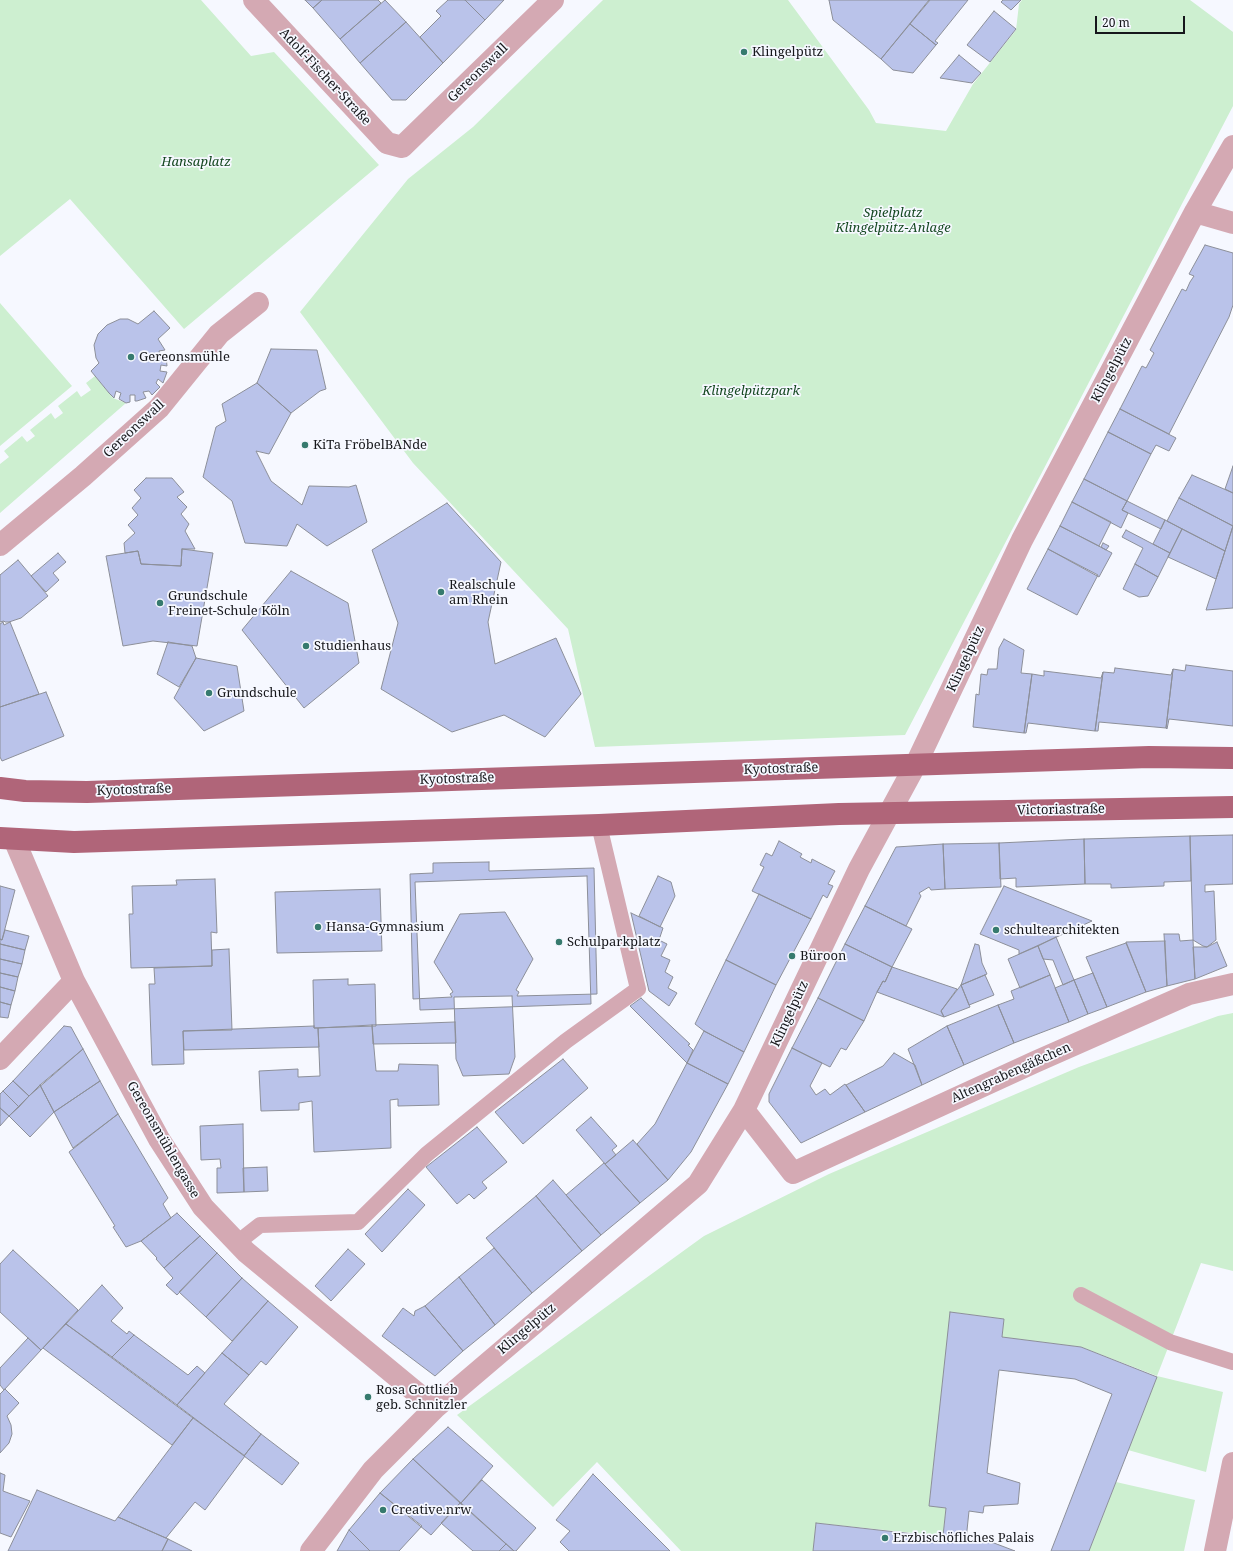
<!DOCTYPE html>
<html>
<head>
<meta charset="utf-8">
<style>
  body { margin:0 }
  #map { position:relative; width:1233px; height:1551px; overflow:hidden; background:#f6f8ff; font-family:"Noto Serif",serif }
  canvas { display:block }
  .scale { position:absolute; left:1095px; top:16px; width:90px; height:18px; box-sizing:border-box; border:2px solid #16171b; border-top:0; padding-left:5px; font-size:12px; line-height:14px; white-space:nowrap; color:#16171b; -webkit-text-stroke:3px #f6f8ff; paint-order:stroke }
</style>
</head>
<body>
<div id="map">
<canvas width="1233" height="1551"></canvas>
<div class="scale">20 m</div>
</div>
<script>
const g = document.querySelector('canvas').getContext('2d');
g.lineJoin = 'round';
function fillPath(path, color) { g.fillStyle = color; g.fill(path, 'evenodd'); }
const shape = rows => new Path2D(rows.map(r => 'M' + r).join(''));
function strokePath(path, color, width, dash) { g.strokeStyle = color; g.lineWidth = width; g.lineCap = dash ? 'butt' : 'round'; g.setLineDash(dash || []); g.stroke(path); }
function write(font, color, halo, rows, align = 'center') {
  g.font = font + ' "Noto Serif",serif'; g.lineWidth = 3.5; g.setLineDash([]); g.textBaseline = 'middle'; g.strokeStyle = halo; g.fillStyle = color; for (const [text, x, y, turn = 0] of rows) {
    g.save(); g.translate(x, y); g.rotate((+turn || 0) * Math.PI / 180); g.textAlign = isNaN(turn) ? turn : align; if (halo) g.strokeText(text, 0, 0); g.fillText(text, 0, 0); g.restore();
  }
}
fillPath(shape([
  [0,0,201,0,251,56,274,52,379,165,184,329,70,199,0,256],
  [603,0,788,0,869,110,876,123,946,131,973,84,1016,30,1019,4,1022,0,1190,0,1233,32,1233,106,905,735,595,747,568,629,413,463,300,312,408,179,473,127],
  [0,303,72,386,0,446],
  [95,376,113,398,126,403,0,513,0,464,9,457,4,451,22,436,27,442,35,436,30,430,51,413,55,419,63,413,58,406,77,391,81,397,91,390,86,383],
  [1233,1013,1233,1271,1201,1263,1157,1376,1223,1392,1206,1472,1128,1450,1157,1376,1081,1347,1002,1337,1004,1319,951,1312,929,1505,946,1508,943,1536,816,1523,813,1551,681,1551,597,1462,553,1507,457,1415,704,1236,829,1174,1079,1067,1218,1016],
  [1116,1482,1195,1500,1184,1551,1089,1551]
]), '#cdefd0');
const building = shape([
  [305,0,322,0,313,8,305,0],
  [322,0,378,0,381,3,340,39,313,8,322,0],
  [385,0,406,22,360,63,340,39,385,0],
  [448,0,465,0,485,20,443,63,420,37,441,16,436,11,448,0],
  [465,0,504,0,485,20,465,0],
  [829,0,929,0,881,59,833,20,829,0],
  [930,0,968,0,935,41,938,43,936,45,910,24,930,0],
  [1003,0,1021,0,1011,10,1001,2,1003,0],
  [994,11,1016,29,990,62,967,45,994,11],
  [406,22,443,63,406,100,392,100,360,63,406,22],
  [910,24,936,45,913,73,893,70,881,59,910,24],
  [959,55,981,73,972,83,940,78,959,55],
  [1205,245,1233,253,1233,305,1229,317,1169,434,1120,409,1142,366,1146,368,1154,353,1150,350,1182,289,1186,291,1190,282,1194,276,1189,274,1205,245],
  [154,311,170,328,158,339,165,350,159,351,160,356,166,356,167,366,161,365,160,371,167,372,163,383,158,379,156,383,160,387,152,395,149,391,143,392,146,398,137,401,135,401,135,395,130,395,130,402,126,403,119,399,121,393,116,391,114,398,109,393,91,371,99,363,96,358,94,345,98,334,107,325,120,319,128,319,138,324,154,311],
  [271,349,317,350,326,389,320,391,291,413,257,383,271,349],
  [257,383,291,413,269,454,256,451,271,481,302,505,309,486,349,487,356,485,367,522,327,546,297,524,287,546,245,543,232,501,203,477,216,427,226,421,222,404,257,383],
  [1120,409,1176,438,1169,451,1156,445,1151,454,1108,432,1120,409],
  [1108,432,1151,454,1127,501,1084,479,1108,432],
  [1233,466,1233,493,1225,489,1233,466],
  [1192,475,1233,493,1233,526,1179,498,1192,475],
  [146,478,172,478,184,492,177,497,187,507,181,514,189,524,185,531,195,549,182,549,181,566,141,564,138,551,125,553,124,543,135,533,128,525,138,515,132,508,141,498,134,490,146,478],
  [1084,479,1127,501,1122,510,1128,513,1121,528,1072,502,1084,479],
  [1179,498,1233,526,1225,551,1167,521,1179,498],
  [1127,501,1165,520,1161,529,1122,510,1127,501],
  [1072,502,1111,522,1099,546,1060,526,1072,502],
  [447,503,501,562,488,622,495,664,556,638,581,694,545,737,504,715,452,732,381,689,398,623,372,550,447,503],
  [1165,520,1182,529,1170,553,1153,544,1165,520],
  [1060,526,1112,553,1099,577,1048,549,1060,526],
  [1233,526,1233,608,1206,610,1216,579,1233,526],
  [1182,529,1225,551,1216,579,1168,557,1182,529],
  [1126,530,1170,553,1158,577,1135,564,1143,548,1122,537,1126,530],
  [1103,543,1109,546,1106,550,1101,547,1103,543],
  [182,549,213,553,197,646,153,641,123,646,106,556,138,551,141,564,181,566,182,549],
  [1048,549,1098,575,1077,615,1027,589,1048,549],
  [58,553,66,562,53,573,59,580,46,592,31,576,58,553],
  [18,560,48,596,21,618,9,622,5,622,4,621,0,622,0,575,18,560],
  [1135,564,1158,577,1148,596,1139,597,1123,589,1135,564],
  [291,571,348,603,359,663,304,708,242,630,291,571],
  [3,622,4,625,10,622,39,694,0,707,0,624,3,622],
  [1004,639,1024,650,1021,673,1032,674,1024,733,973,727,976,694,979,695,981,674,987,675,988,669,997,669,999,648,1004,639],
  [168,642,192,646,196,658,179,687,157,674,168,642],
  [196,658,237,666,244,711,204,731,174,698,196,658],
  [1186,665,1233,671,1233,726,1169,719,1167,729,1166,728,1173,669,1185,671,1186,665],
  [1115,668,1171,675,1173,669,1166,728,1099,722,1098,731,1095,731,1103,672,1114,673,1115,668],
  [1044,671,1101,678,1103,672,1095,731,1028,723,1026,733,1024,733,1032,674,1044,676,1044,671],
  [46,692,64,736,2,761,0,757,0,707,46,692],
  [1233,835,1233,884,1205,885,1205,892,1214,891,1216,940,1207,947,1203,946,1193,940,1190,836,1233,835],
  [1190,836,1191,881,1164,882,1164,886,1111,888,1111,884,1085,884,1084,839,1190,836],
  [1084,839,1085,884,1016,887,1016,878,1000,879,999,843,1084,839],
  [779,841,802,854,800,857,811,863,812,859,835,871,828,884,833,886,827,898,823,895,811,919,752,891,764,867,760,865,766,853,772,856,779,841],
  [999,843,1001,887,945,889,943,844,999,843],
  [943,844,945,889,931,890,929,887,919,893,921,896,906,926,865,906,896,847,943,844],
  [489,862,489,871,594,868,597,994,517,996,519,992,516,990,533,959,505,912,460,914,434,962,453,992,450,994,452,997,413,999,410,874,433,873,433,863,489,862],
  [587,876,591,1004,420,1010,415,882,587,876],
  [658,876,671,882,675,896,660,927,639,916,658,876],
  [215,879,217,933,211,932,212,966,131,968,129,914,133,914,132,886,177,885,176,880,215,879],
  [0,886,15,890,2,940,0,939,0,886],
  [1004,886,1092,921,1019,954,1019,950,980,934,1004,886],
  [380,889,382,951,277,953,275,892,380,889],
  [759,894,811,919,776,985,726,960,759,894],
  [865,906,912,929,892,967,845,944,865,906],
  [631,913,663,928,659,940,667,944,661,956,670,960,665,972,673,977,668,988,677,993,669,1006,649,991,631,913],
  [5,930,29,936,25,950,0,944,0,939,2,940,5,930],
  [1164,934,1179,934,1180,941,1193,940,1195,979,1167,986,1164,934],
  [1056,937,1074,980,1063,985,1053,960,1043,959,1038,946,1056,937],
  [1165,941,1167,986,1146,992,1126,942,1165,941],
  [1217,942,1227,966,1195,979,1193,947,1207,947,1217,942],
  [1126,943,1146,992,1107,1007,1086,957,1126,943],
  [0,944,25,950,22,964,0,959,0,944],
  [845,944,892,967,885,982,883,981,877,992,864,1021,818,998,845,944],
  [975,944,979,945,982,963,987,974,961,985,975,944],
  [1038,946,1050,975,1020,988,1008,959,1038,946],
  [229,949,232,1030,183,1031,184,1064,152,1065,149,984,155,984,154,968,212,966,212,950,229,949],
  [0,959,22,964,18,977,0,973,0,959],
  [726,960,776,985,744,1052,704,1031,695,1024,726,960],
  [892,967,957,989,941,1011,944,1017,877,992,883,981,885,982,892,967],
  [0,973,18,977,15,991,0,987,0,973],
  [1093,973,1107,1007,1088,1014,1074,980,1093,973],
  [985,975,994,995,969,1005,961,985,985,975],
  [1050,975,1069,1022,1014,1043,998,1005,1014,999,1011,991,1050,975],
  [348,979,348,985,375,984,376,1026,314,1028,313,980,348,979],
  [1074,980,1088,1014,1069,1022,1055,988,1074,980],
  [961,985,970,1007,944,1017,941,1011,961,985],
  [0,987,15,991,11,1005,0,1002,0,987],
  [512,996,515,1057,509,1074,463,1076,456,1059,454,997,512,996],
  [641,998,690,1044,688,1045,693,1050,687,1063,630,1006,641,998],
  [818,998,864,1021,846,1050,841,1048,830,1067,792,1048,818,998],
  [0,1002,11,1005,8,1018,0,1017,0,1002],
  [998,1005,1014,1043,964,1065,947,1026,998,1005],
  [455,1022,456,1043,373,1044,372,1025,455,1022],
  [372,1025,376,1071,398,1071,399,1064,438,1065,439,1105,398,1106,398,1099,390,1100,391,1148,314,1152,312,1101,299,1103,299,1110,261,1111,259,1071,298,1069,298,1077,320,1076,318,1028,372,1025],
  [64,1026,71,1027,83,1049,29,1096,13,1081,64,1026],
  [314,1026,314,1028,318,1028,319,1047,184,1050,183,1031,314,1026],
  [947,1026,964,1065,922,1085,908,1049,947,1026],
  [704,1031,744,1052,728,1084,687,1063,704,1031],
  [792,1048,822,1063,810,1086,816,1095,825,1089,830,1095,845,1084,865,1112,801,1143,769,1102,769,1094,792,1048],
  [83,1049,100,1081,54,1112,40,1085,83,1049],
  [894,1053,915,1065,922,1085,865,1112,846,1085,883,1066,894,1053],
  [563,1059,588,1088,523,1144,495,1112,563,1059],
  [687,1063,728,1084,691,1152,668,1180,637,1144,655,1124,687,1063],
  [13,1081,29,1096,19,1107,3,1091,13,1081],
  [100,1081,118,1114,73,1148,54,1112,100,1081],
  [40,1085,54,1112,30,1137,9,1116,40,1085],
  [3,1091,19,1107,9,1116,0,1108,0,1094,3,1091],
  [0,1108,9,1116,0,1126,0,1108],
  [118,1114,168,1198,163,1204,171,1218,141,1241,126,1247,113,1227,115,1226,69,1152,118,1114],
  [591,1117,617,1146,612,1150,616,1155,605,1164,576,1130,591,1117],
  [243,1124,244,1192,217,1193,217,1168,221,1168,220,1159,201,1160,200,1126,243,1124],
  [477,1127,507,1162,482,1182,487,1188,474,1199,469,1194,457,1204,426,1167,477,1127],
  [633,1140,668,1180,640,1203,605,1164,633,1140],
  [604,1163,640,1203,601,1235,566,1195,604,1163],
  [267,1167,268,1191,244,1192,243,1168,267,1167],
  [553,1180,601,1235,582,1251,536,1196,553,1180],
  [408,1189,425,1205,382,1252,365,1234,408,1189],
  [536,1196,582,1251,532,1293,486,1238,536,1196],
  [177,1213,200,1236,164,1268,156,1259,157,1258,141,1241,177,1213],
  [200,1236,217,1253,177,1295,166,1285,173,1278,164,1268,200,1236],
  [494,1248,532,1293,495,1325,459,1277,494,1248],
  [348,1249,365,1264,331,1301,315,1286,348,1249],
  [13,1250,78,1310,41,1350,0,1312,0,1264,13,1250],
  [217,1253,242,1278,206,1317,179,1292,217,1253],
  [459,1277,495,1325,463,1351,425,1306,459,1277],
  [242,1278,268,1301,232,1341,206,1317,242,1278],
  [102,1285,123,1308,111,1321,127,1334,129,1331,134,1335,112,1357,66,1324,102,1285],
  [268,1301,298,1327,266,1365,261,1361,249,1375,222,1353,268,1301],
  [425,1306,463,1351,435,1376,382,1336,403,1308,414,1316,415,1311,425,1306],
  [950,1312,1004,1319,1002,1337,1081,1347,1157,1377,1089,1551,1051,1551,1112,1394,1075,1379,999,1370,987,1473,1020,1483,1018,1504,984,1506,983,1513,969,1511,966,1540,943,1536,946,1508,929,1506,950,1312],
  [66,1324,193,1418,172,1445,43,1348,66,1324],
  [134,1335,188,1375,197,1366,205,1373,177,1405,112,1357,134,1335],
  [28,1338,41,1350,4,1390,0,1385,0,1368,28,1338],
  [222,1353,249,1375,224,1404,261,1434,244,1456,177,1405,222,1353],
  [5,1389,19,1403,7,1416,11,1425,12,1434,9,1443,0,1453,0,1394,5,1389],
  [193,1418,245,1456,205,1510,195,1502,166,1538,118,1517,193,1418],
  [448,1427,493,1466,461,1503,413,1459,448,1427],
  [261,1434,299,1463,282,1485,244,1456,261,1434],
  [413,1459,460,1503,431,1535,380,1493,413,1459],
  [0,1473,5,1475,3,1491,30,1501,11,1537,0,1533,0,1473],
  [593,1474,670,1551,569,1551,560,1542,570,1531,556,1520,593,1474],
  [482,1480,536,1528,516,1551,514,1551,461,1503,482,1480],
  [37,1490,115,1521,118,1517,168,1539,162,1551,8,1551,37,1490],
  [380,1493,422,1526,399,1551,370,1551,349,1530,380,1493],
  [460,1503,506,1544,499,1551,473,1551,441,1523,460,1503],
  [816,1523,994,1543,1015,1551,813,1551,816,1523],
  [349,1530,370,1551,337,1551,349,1530],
  [168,1539,192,1551,162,1551,168,1539],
  [506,1544,514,1551,499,1551,506,1544]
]);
fillPath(building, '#bac3ea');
strokePath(building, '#8c8f99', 1);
strokePath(shape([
  [237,1243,260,1225,358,1222,427,1154,566,1041,638,989,599,825],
  [1081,1295,1170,1342,1233,1362]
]), '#d4a9b3', 16);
strokePath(shape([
  [254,0,387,143,402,147,553,0],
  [1195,212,1233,223],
  [0,545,83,476,159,408,219,334,258,303],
  [14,839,74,981,159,1139,203,1207,246,1252,435,1408],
  [0,1059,74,981],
  [744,1110,793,1173,1035,1062,1189,994,1233,984],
  [311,1551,373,1470,435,1408,698,1184,744,1110,859,869,917,762,1022,540,1195,212,1233,146],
  [1215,1551,1233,1463]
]), '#d4a9b3', 22);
strokePath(shape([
  [0,788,25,791,87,792,1149,757,1233,758],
  [0,838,74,842,599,825,839,814,1233,807]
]), '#b06579', 22);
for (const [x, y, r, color] of [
  [744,52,4,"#367a6e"],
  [131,357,4,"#367a6e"],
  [305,445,4,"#367a6e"],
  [441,592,4,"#367a6e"],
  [160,603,4,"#367a6e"],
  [306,646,4,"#367a6e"],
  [209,693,4,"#367a6e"],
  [318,927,4,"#367a6e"],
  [996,930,4,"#367a6e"],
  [559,942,4,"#367a6e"],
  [792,956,4,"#367a6e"],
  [368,1397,4,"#367a6e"],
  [383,1510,4,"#367a6e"],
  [885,1538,4,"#367a6e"]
]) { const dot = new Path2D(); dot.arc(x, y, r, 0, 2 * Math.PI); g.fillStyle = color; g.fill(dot); strokePath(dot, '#f6f8ff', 1.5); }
write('13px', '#16171b', '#f6f8ff', [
  ["Klingelpütz",752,52],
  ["Gereonsmühle",139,357],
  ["KiTa FröbelBANde",313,445],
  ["Realschule",449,585],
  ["am Rhein",449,600],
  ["Grundschule",168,596],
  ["Freinet-Schule Köln",168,611],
  ["Studienhaus",314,646],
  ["Grundschule",217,693],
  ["Hansa-Gymnasium",326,927],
  ["schultearchitekten",1004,930],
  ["Schulparkplatz",567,942],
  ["Büroon",800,956],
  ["Rosa Gottlieb",376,1390],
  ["geb. Schnitzler",376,1405],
  ["Creative.nrw",391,1510],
  ["Erzbischöfliches Palais",893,1538]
], 'left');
write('13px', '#16171b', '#f6f8ff', [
  ["Gereonswall",478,73,-44],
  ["Adolf-Fischer-Straße",325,77,47],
  ["Klingelpütz",1112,370,-62],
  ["Gereonswall",134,429,-43],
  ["Klingelpütz",966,659,-65],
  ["Kyotostraße",781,769,-2],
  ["Kyotostraße",457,779,-2],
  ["Kyotostraße",134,790,-2],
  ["Victoriastraße",1061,810,-1],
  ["Klingelpütz",790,1014,-65],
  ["Altengrabengäßchen",1011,1073,-24],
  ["Gereonsmühlengasse",163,1140,60],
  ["Klingelpütz",527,1329,-40]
]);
write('italic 13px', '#154821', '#f6f8ff', [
  ["Hansaplatz",196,162],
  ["Spielplatz",893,213],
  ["Klingelpütz-Anlage",893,228],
  ["Klingelpützpark",751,391]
]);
</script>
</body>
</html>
